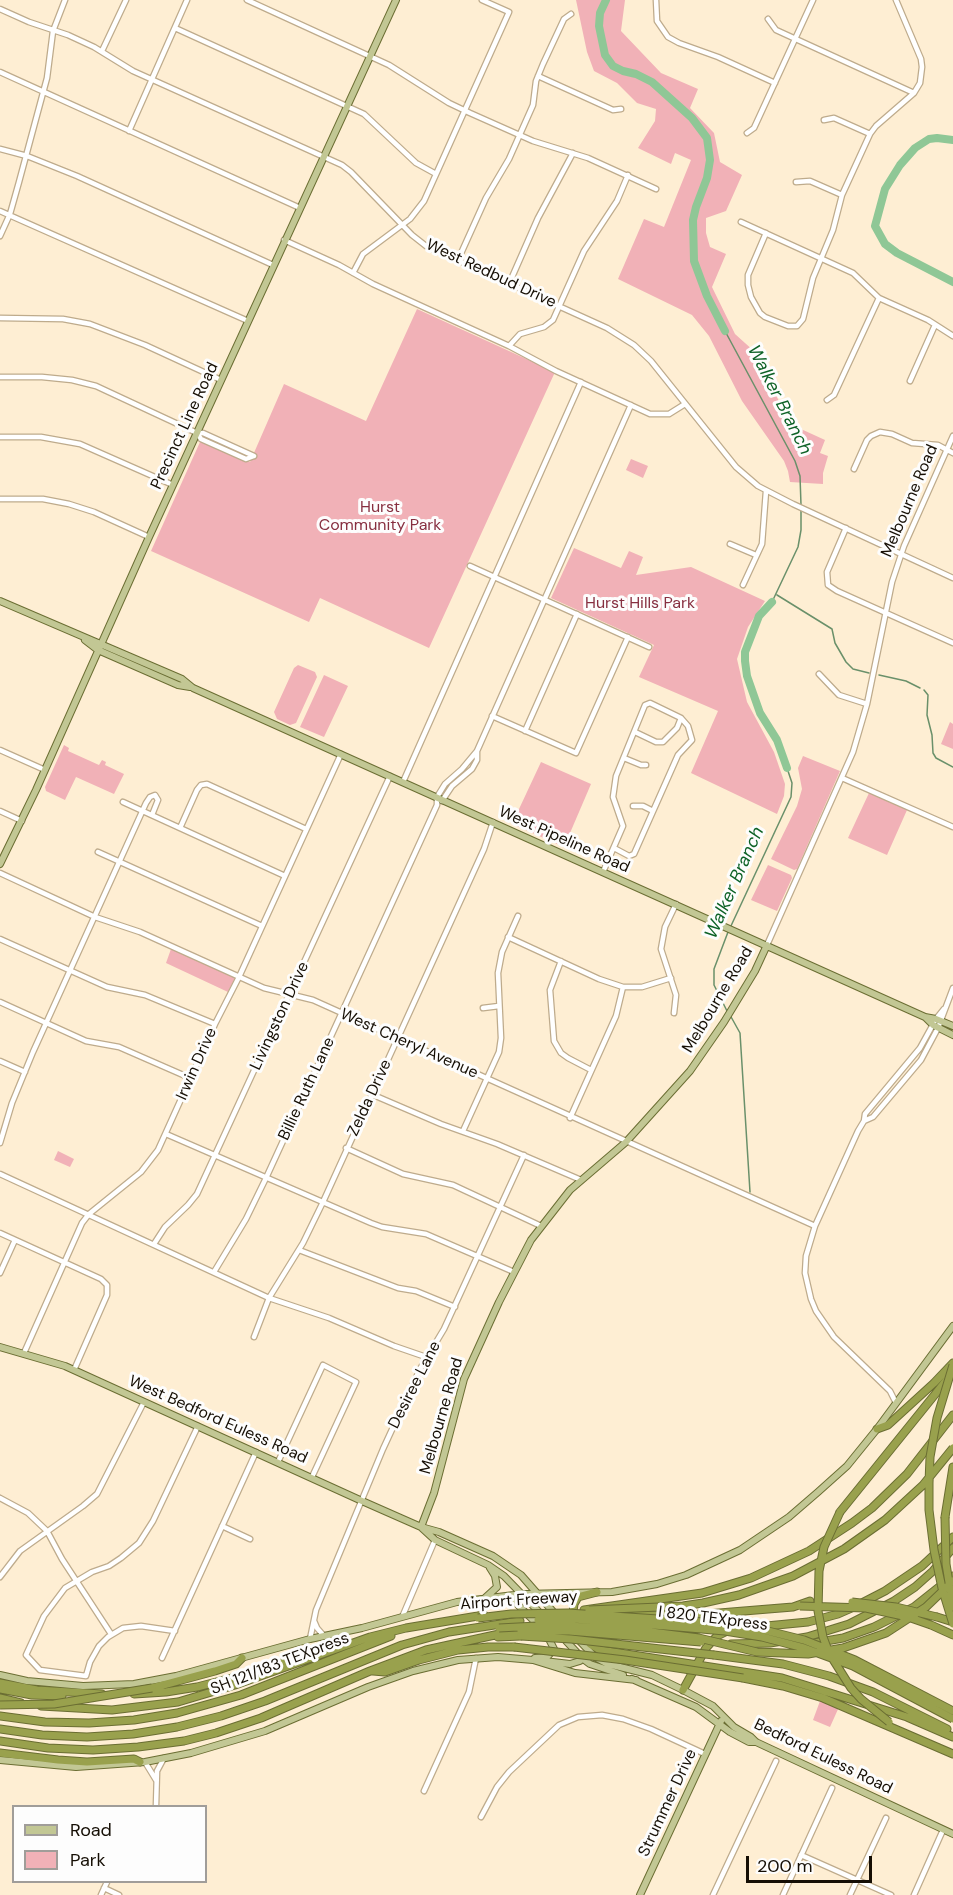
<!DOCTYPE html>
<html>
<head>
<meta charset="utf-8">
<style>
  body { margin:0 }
  #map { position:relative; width:953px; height:1895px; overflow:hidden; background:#feeed3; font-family:"DM Sans",sans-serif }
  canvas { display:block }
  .legend { position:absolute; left:12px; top:1805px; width:195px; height:78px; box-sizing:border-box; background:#fdfdfd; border:2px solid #a09d99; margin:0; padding:8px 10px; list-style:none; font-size:18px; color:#150e04 }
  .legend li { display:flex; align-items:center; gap:12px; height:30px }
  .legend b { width:30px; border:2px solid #a09d99 }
  .scale { position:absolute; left:746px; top:1856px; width:126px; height:27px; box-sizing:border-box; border:3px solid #150e04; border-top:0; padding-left:8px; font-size:18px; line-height:21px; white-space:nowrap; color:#150e04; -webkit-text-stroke:4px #fdfdfd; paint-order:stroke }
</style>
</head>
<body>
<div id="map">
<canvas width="953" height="1895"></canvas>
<ul class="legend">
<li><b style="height:8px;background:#c2c794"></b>Road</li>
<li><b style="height:16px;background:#f1b1b7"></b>Park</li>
</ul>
<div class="scale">200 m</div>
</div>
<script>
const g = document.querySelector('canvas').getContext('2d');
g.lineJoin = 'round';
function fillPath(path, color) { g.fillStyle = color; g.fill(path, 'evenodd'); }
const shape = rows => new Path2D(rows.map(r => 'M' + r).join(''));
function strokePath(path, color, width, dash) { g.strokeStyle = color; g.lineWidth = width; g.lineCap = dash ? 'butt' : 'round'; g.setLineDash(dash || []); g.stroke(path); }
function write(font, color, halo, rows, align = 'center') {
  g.font = font + ' "DM Sans",sans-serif'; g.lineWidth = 6; g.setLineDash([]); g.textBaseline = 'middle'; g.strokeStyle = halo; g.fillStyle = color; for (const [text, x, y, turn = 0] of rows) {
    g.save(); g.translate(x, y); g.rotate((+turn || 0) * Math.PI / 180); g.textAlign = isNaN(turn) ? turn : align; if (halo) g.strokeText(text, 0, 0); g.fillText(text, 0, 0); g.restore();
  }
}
fillPath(shape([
  [576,0,625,0,621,31,661,73,698,89,690,108,714,133,720,162,742,175,726,211,706,218,706,233,710,247,726,254,712,287,735,334,755,352,790,424,825,440,820,453,828,456,823,473,823,484,790,482,788,471,784,461,742,401,709,336,692,315,618,279,644,219,664,227,691,160,675,153,671,164,638,148,655,121,656,109,637,103,617,83,594,71,587,52],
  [417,309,555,372,429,648,320,598,309,622,151,551,200,442,250,462,284,384,366,421],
  [631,459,648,466,643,478,626,470],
  [574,548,621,568,629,551,643,557,636,575,691,567,765,601,748,627,737,659,747,702,774,752,785,784,784,796,777,814,691,773,718,711,639,677,654,645,551,598],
  [298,665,315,672,317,677,296,723,290,725,277,719,274,712,294,668],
  [324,675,348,686,324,737,300,727],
  [950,722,953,724,953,749,941,744],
  [64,745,69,748,68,751,99,765,102,760,106,762,105,765,124,774,114,794,76,777,65,800,46,791,45,787],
  [803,756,840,771,797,869,794,870,771,859,797,806,802,789,798,768],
  [541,762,591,784,564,847,512,824],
  [869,793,907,810,887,855,848,838],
  [768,865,791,875,792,878,777,911,751,900],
  [171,949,235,978,228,992,166,963],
  [58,1151,74,1159,70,1167,54,1160],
  [820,1701,839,1707,830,1727,813,1720]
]), '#f1b1b7');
strokePath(shape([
  [725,331,795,461,800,476,801,505],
  [777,595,832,629,835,643,846,662,853,669,869,673],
  [772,602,798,547,801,530,801,510],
  [879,675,906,681,920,688],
  [924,690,928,695,927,715,932,735,933,753,936,758,953,767],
  [730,928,791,797,792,783,787,768],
  [727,1011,714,985,714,969,728,932],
  [730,1015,740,1033,750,1192]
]), '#6a906a', 1.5);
strokePath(shape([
  [606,0,600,13,599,26,605,55,613,66,623,71,636,74,652,82,692,118,707,138,710,160,707,178,696,207,693,220,694,261,707,296,725,331],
  [953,140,937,138,929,139,915,148,900,165,885,189,875,226,885,244,897,253,953,282],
  [772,602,759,616,745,652,745,661,747,676,760,713,777,740,787,768]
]), '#8fc796', 8);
const minor = shape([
  [247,0,389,65,449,103,470,113,533,141,588,158,656,189],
  [656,0,657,21,668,37,679,43,718,57,775,83],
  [0,9,29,22,68,35,94,47,133,71,342,165,351,172,412,235,426,246,607,328,634,345,651,361,736,467,758,486,793,504,953,578],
  [768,19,776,30,914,93],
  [175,28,364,114,416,163,436,174],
  [102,51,126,0],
  [0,72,300,208],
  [538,76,613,110,621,109],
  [824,120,834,118,870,134],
  [129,131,187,0],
  [747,133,754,128,813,0],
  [0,149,27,156,77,176,273,265],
  [796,182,810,181,842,195],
  [0,211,248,321],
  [741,222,853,273,879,298,928,320,953,336],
  [766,233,748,275,748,285,751,297,760,313,765,317,788,326,797,326,803,319,813,278,833,230,842,195,870,134,876,126,914,93,920,83,922,67,921,59,896,0],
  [0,236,10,214,19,182,47,78,53,31,65,0],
  [284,240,339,265,373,284,509,346,556,371,650,414,669,414,685,404],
  [458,260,486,198,509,159,533,105,536,81,543,64,564,19,571,14],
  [353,273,363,254,410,219,424,201,509,12,482,0],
  [509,284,538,218,573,153],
  [0,318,63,319,90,324,145,345,221,380],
  [509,346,520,334,544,327,553,320,584,251,617,201,628,175],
  [0,377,42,377,72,380,96,386,197,433,203,433,254,456],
  [910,381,935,325],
  [827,400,834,395,879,298],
  [197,433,201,439,246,459,254,456],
  [0,437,41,437,80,444,173,485],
  [854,469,867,440,871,436,880,432,892,434,912,443,938,445,953,453],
  [0,499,43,499,69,504,94,512,149,537],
  [846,528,827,572,828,585,837,591,953,643],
  [730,544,756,555],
  [470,566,649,647],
  [743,585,762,544,766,491],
  [819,674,839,695,867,704],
  [492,716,576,753,628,637],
  [525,731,577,614],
  [635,732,656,742,663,742,677,728,681,718],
  [0,750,45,770],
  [624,758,641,765,646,765],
  [842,778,953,827],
  [403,782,581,382],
  [442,801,452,786,472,769,477,760,477,751],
  [123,802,285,876],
  [633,806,643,806,653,811],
  [0,811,22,821],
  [180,828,197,790,201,785,207,784,306,829],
  [98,852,262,926],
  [603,872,623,826,613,797,616,776,645,705,650,703,681,718,688,726,692,740,678,755,634,854,629,856,614,848],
  [0,873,95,917,140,932,264,988,313,1000,815,1226],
  [508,937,599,979,623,987,642,987,671,978],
  [0,939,107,987,145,995,215,1024],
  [767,945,853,752,867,704,892,582,904,546,953,436],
  [561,961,550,990,554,1041,561,1053,568,1058,591,1070],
  [0,1002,86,1041,119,1047,190,1078],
  [483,1008,499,1006],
  [674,1013,676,995,661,949,665,927,676,904],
  [0,1061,25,1072],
  [371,1094,441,1124,497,1144,581,1180],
  [570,1118,616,1016,623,987],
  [864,1121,873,1117,921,1060,938,1028,953,988],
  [463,1131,499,1052,501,1038,498,973,502,952,518,916],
  [166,1134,371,1223,382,1227,426,1234,514,1272],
  [0,1143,12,1103,33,1052,146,803,150,797,155,795,158,800,152,815],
  [346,1148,403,1174,453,1185,541,1226],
  [0,1174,269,1298,329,1318,394,1346,426,1357],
  [0,1233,101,1279,107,1285,107,1295,74,1370],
  [154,1244,165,1227,188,1205,197,1194,390,776],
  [299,1250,398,1288,416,1291,455,1307],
  [214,1272,246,1219,266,1178,437,805,437,797,445,784,462,769,477,751,631,405],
  [0,1273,15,1240],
  [254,1337,269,1298,303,1243,323,1202,484,849,493,822],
  [24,1353,82,1223,89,1214,141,1172,158,1150,215,1024,239,977,341,754],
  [896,1403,890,1391,834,1337,816,1311,811,1299,805,1273,806,1256,815,1226,858,1131,864,1121,865,1114,920,1048,936,1019,944,1009],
  [278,1462,323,1365,356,1382,312,1477],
  [0,1498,28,1513,47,1531,62,1559,111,1634],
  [222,1526,250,1539],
  [0,1577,20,1551,83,1506,97,1494,144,1402],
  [403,1615,435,1540],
  [314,1621,317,1628,324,1636],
  [175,1631,141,1626,123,1628,108,1637,99,1646,90,1662,86,1676,40,1670,26,1655,44,1616,65,1588,92,1572,109,1566,121,1558,139,1543,153,1521,198,1426],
  [310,1639,316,1610,383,1449,420,1369,444,1329,524,1155],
  [162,1658,256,1452],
  [145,1762,156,1780],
  [424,1791,469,1692,476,1658],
  [156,1806,157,1771,164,1758],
  [481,1817,497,1787,509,1772,559,1725,578,1717,602,1715,623,1719,651,1729,705,1754],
  [801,1855,891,1895],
  [104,1888,119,1895],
  [101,1895,107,1882],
  [713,1895,776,1761],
  [783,1895,832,1788],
  [850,1895,886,1818],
  [914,1895,943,1830]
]);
const major = shape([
  [0,601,182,679,193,688,925,1017,936,1019,953,1026],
  [85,640,98,650,178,685,190,687],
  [0,864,36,790,149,537,396,0],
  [925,1017,933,1025,953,1035],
  [0,1347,65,1366,362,1501,421,1527,439,1532,493,1556,521,1575,556,1615],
  [421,1527,434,1493,464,1379,499,1302,531,1240,570,1190,626,1142,690,1071,724,1022,755,971,767,945],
  [422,1528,435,1540,488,1565,504,1576,541,1614],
  [485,1598,497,1587,495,1576,490,1568],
  [502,1599,514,1601,540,1627],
  [554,1628,582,1658,590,1664,623,1675],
  [569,1630,595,1657,608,1664,652,1675,683,1690,713,1706,734,1727,751,1737,756,1742,953,1834],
  [535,1658,547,1657,554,1649,547,1635],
  [544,1661,570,1664,580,1661,584,1656],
  [0,1675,27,1681,83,1686,134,1684,176,1676,310,1639,362,1628,457,1602,522,1594,612,1592,657,1584,686,1575,740,1550,789,1517,818,1492,847,1466,877,1429,953,1326],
  [632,1679,696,1707,730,1732,749,1742,756,1742],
  [0,1760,76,1767,145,1762,191,1753,265,1731,368,1687,413,1671,458,1660,498,1657,533,1660,575,1673,636,1680],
  [640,1895,721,1721]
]);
const highway = shape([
  [877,1429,888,1425,934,1383,953,1363],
  [840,1512,949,1377],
  [945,1517,953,1467],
  [584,1610,702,1593,751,1578,809,1551,852,1523,872,1508,907,1474,953,1415],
  [604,1612,645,1615,707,1614,793,1607,810,1601],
  [575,1616,573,1612,574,1604,578,1597,597,1592],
  [937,1617,953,1622],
  [931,1625,953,1635],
  [756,1627,808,1622,838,1614,854,1607,885,1591,922,1566,953,1537],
  [582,1628,590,1644,600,1650,782,1678,907,1717,953,1737],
  [498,1637,521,1636],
  [731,1644,770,1643,807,1637,849,1624,894,1601,915,1587,933,1571,953,1548],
  [797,1646,843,1638,874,1627,914,1607,953,1576],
  [714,1655,783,1664,829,1676,873,1692,947,1729],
  [373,1671,385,1672,419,1660,458,1650,488,1647,514,1647],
  [743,1678,783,1686,823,1698,953,1754],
  [0,1683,37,1690,102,1694],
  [152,1688,215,1671,236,1664,242,1658],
  [0,1689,32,1695,62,1696],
  [683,1690,706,1648,717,1636,727,1631],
  [134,1694,166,1692,197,1687,251,1673,303,1656,307,1657],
  [0,1698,21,1703],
  [41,1706,112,1710,178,1702,235,1685,370,1637,406,1628,484,1615],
  [0,1716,45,1722,89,1723,134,1720,177,1713,241,1695,391,1636],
  [0,1729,42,1735,87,1737,133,1734,177,1727,221,1716,265,1701,402,1645,449,1632,520,1621],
  [0,1741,48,1748,93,1750,138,1747,184,1741,216,1733,261,1718,370,1671,426,1650,504,1633,521,1631],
  [0,1753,58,1760,87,1762,134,1759,140,1762]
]);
strokePath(minor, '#beab8c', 7);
strokePath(major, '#6b6e33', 8);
strokePath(highway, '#6b6e33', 9);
strokePath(minor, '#fff', 4.5);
strokePath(major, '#c2c794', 6);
strokePath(highway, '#99a14d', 7);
const highwayBridge = shape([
  [953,1365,937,1418,930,1457,929,1483,929,1510,934,1550,942,1588,953,1624],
  [840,1512,824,1547,819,1571,818,1611,823,1637,829,1653,851,1688,861,1699,889,1722],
  [945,1517,946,1564,953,1607],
  [852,1602,896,1607,937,1617],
  [800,1606,866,1608,908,1617,931,1625],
  [589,1610,683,1606,703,1603,739,1595,793,1576,844,1549,885,1520,923,1485,953,1448],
  [478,1618,511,1614,568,1613,703,1622,764,1630,804,1640,855,1660,953,1711],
  [538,1620,573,1619,666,1626,725,1631,762,1637,804,1648,853,1666,953,1719],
  [499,1628,556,1625,643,1631,699,1638,757,1652,808,1654,843,1648,886,1633,926,1607,953,1581],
  [521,1631,569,1631,701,1642],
  [521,1636,571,1639,714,1655],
  [514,1647,625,1660,743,1678],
  [0,1705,54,1704,152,1688]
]);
strokePath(highwayBridge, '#6b6e33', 9, []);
strokePath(highwayBridge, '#99a14d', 7);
write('16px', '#150e04', '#fdfdfd', [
  ["West Redbud Drive",491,274,25],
  ["Precinct Line Road",185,426,-65],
  ["Melbourne Road",910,501,-67],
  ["West Pipeline Road",564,840,24],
  ["Melbourne Road",718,1000,-59],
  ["Livingston Drive",280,1016,-65],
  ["West Cheryl Avenue",409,1044,24],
  ["Irwin Drive",197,1064,-66],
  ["Billie Ruth Lane",307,1089,-65],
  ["Zelda Drive",370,1098,-65],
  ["Desiree Lane",415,1385,-63],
  ["Melbourne Road",442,1416,-74],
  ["West Bedford Euless Road",218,1420,24],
  ["Airport Freeway",519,1601,-4],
  ["I 820 TEXpress",713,1619,7],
  ["SH 121/183 TEXpress",280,1664,-21],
  ["Bedford Euless Road",823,1757,26],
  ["Strummer Drive",668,1803,-65]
]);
write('16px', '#872f40', '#fdfdfd', [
  ["Hurst",380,508],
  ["Community Park",380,526],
  ["Hurst Hills Park",640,604]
]);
write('italic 18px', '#0d6226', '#fdfdfd', [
  ["Walker Branch",779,400,63],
  ["Walker Branch",735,883,-66]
]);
</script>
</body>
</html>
